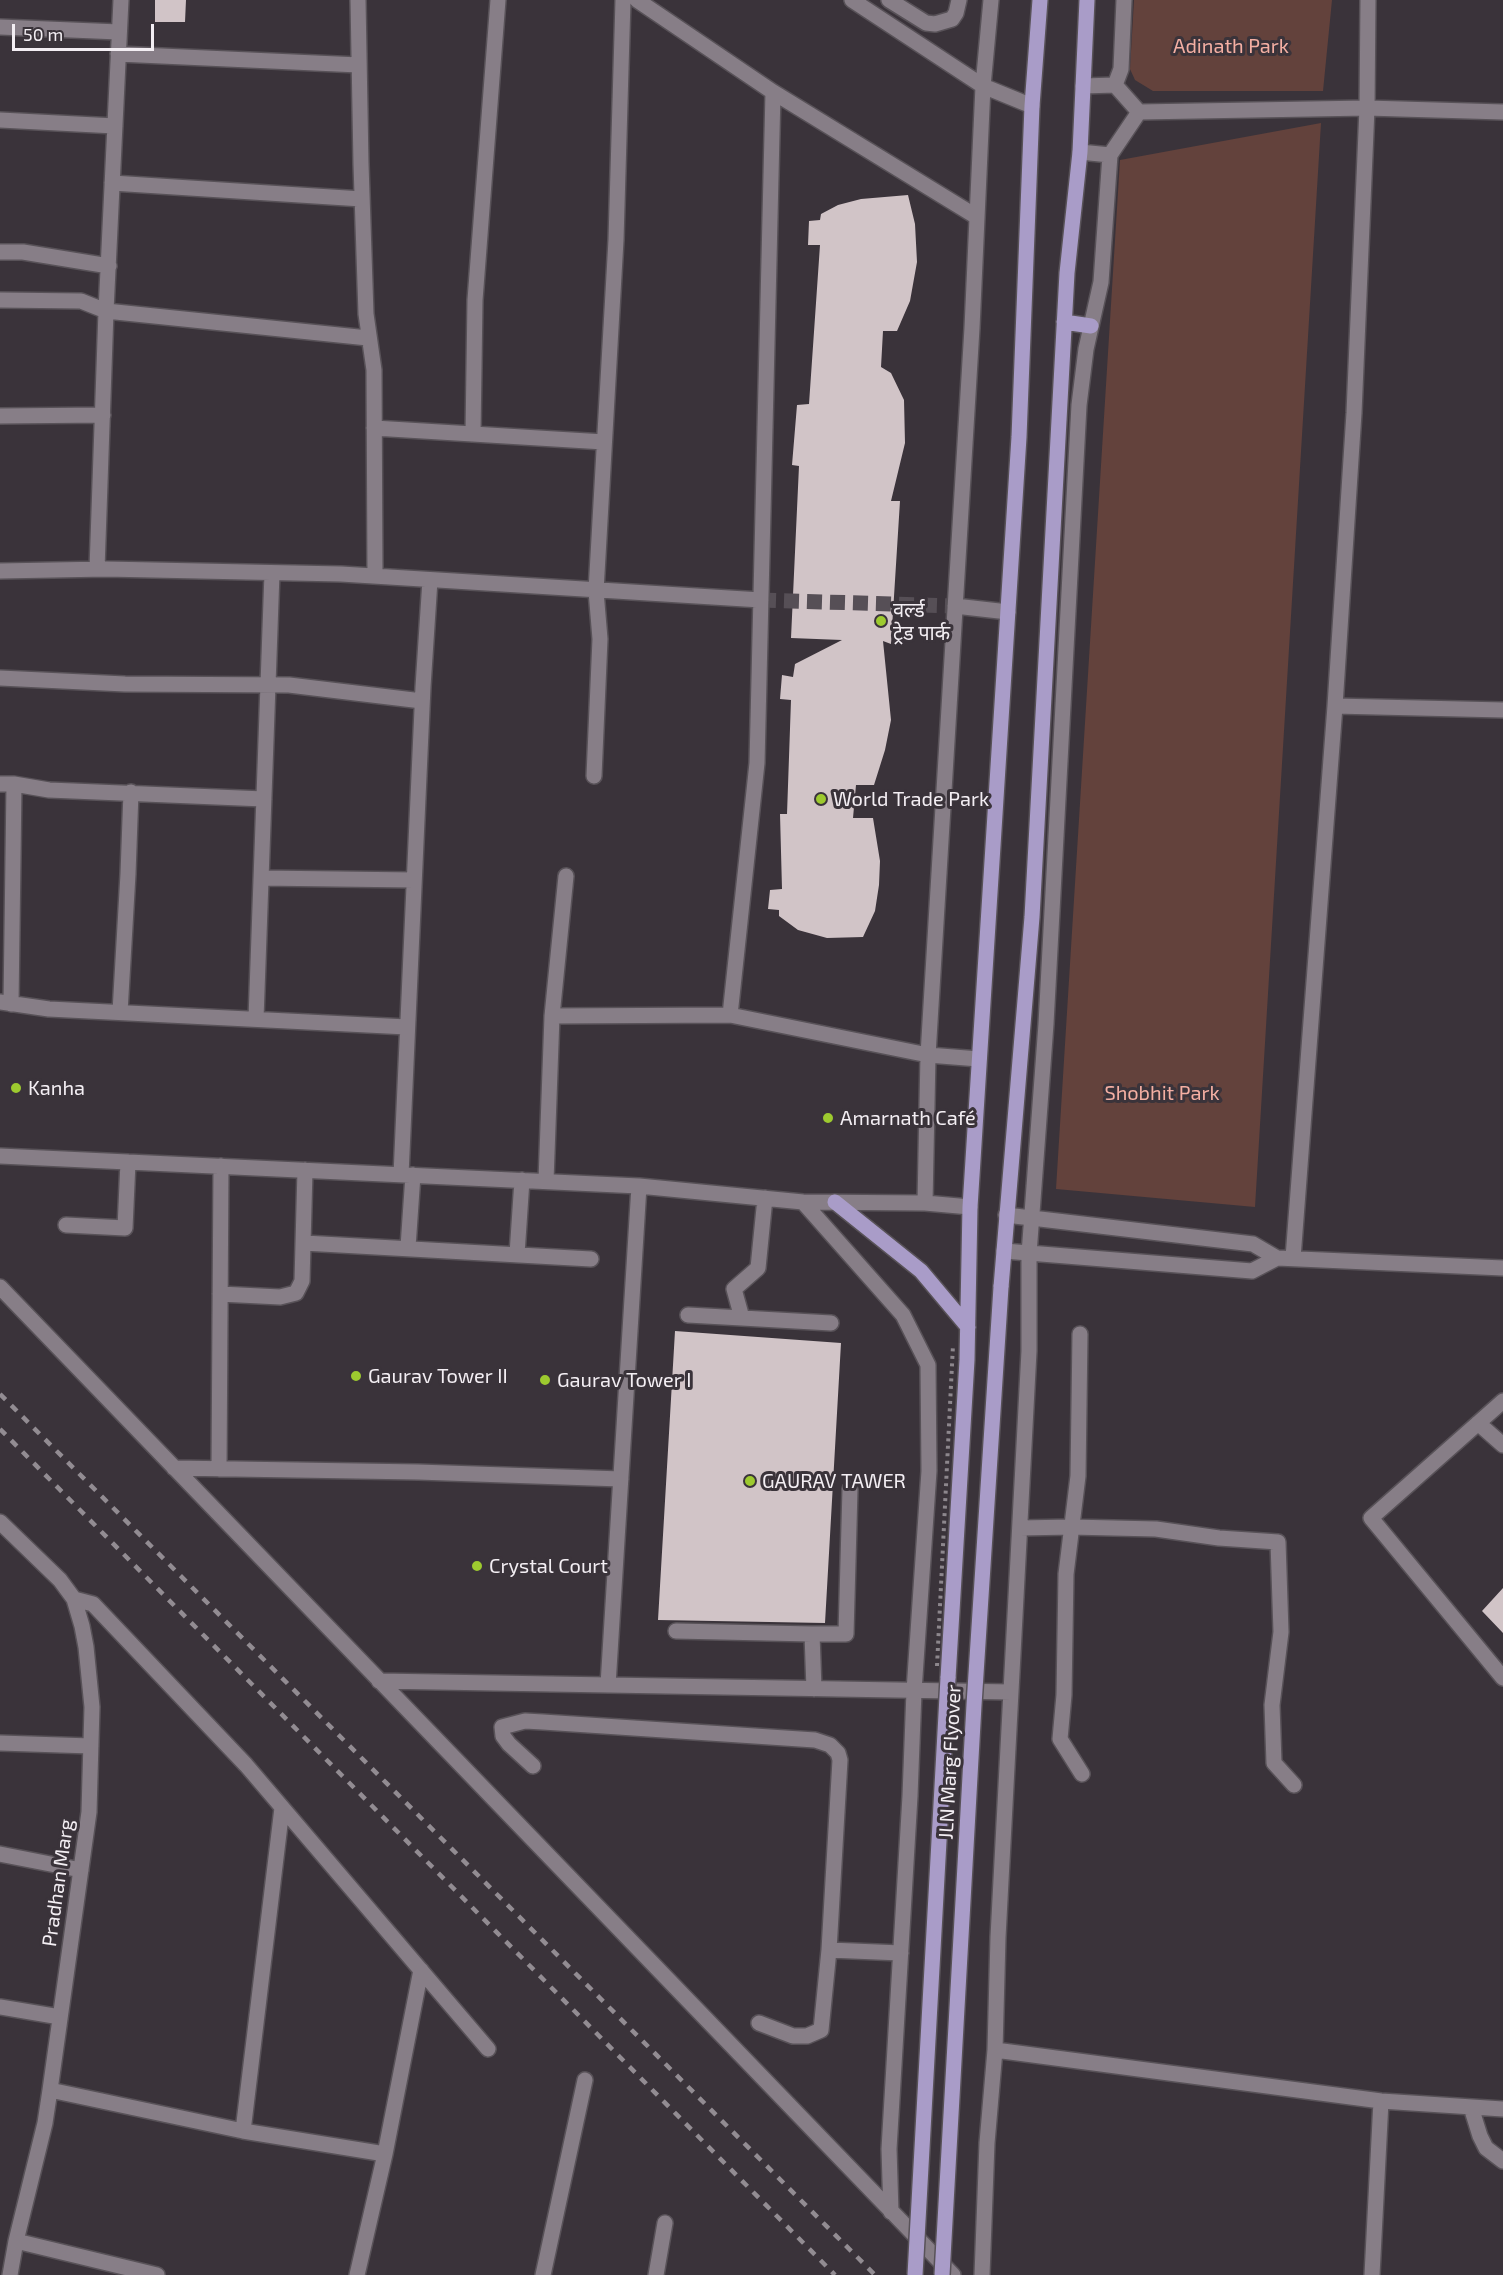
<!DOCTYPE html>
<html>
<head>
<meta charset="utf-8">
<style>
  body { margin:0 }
  #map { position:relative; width:1503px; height:2275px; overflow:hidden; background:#3a333a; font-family:"Exo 2",sans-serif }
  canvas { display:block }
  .scale { position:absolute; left:12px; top:24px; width:142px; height:27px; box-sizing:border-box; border:3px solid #f3eef3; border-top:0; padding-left:8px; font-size:18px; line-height:21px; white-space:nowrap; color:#f3eef3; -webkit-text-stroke:4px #3a333a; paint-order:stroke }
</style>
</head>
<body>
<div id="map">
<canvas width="1503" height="2275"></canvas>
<div class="scale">50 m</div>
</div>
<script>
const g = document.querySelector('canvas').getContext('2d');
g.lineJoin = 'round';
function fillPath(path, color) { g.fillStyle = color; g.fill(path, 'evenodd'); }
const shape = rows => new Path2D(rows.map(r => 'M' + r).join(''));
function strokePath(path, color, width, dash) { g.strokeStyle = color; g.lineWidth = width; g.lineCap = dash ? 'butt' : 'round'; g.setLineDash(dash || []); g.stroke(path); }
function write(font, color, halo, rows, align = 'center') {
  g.font = font + ' "Exo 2","Noto Sans Devanagari",sans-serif'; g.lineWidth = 6; g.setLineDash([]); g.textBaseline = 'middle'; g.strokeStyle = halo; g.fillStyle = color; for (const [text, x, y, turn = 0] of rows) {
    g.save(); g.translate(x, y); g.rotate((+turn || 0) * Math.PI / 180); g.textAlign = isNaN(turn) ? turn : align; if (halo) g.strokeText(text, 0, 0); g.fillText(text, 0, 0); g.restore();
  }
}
fillPath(shape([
  [1134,0,1332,0,1323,91,1153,91,1135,80,1130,69],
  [1321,123,1255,1207,1056,1189,1120,160]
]), '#63423c');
fillPath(shape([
  [155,0,186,0,185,22,155,22],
  [908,195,915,224,917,262,910,301,897,331,883,331,881,367,891,373,904,400,905,443,891,501,900,501,891,644,883,641,891,720,885,750,874,785,856,785,853,818,873,818,880,861,879,885,875,911,863,937,827,938,798,930,779,916,779,910,768,909,770,890,782,889,780,814,787,814,791,700,780,699,782,675,793,677,795,664,842,640,791,638,799,466,792,465,797,405,809,404,820,245,808,245,809,221,820,220,821,214,838,205,861,199],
  [675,1331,841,1343,825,1623,658,1620],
  [1503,1588,1503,1633,1482,1611]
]), '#d1c4c7');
strokePath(shape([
  [761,600,955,606]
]), '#564f56', 15, [15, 8]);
const minor = shape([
  [358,0,361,164,366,314,374,370,375,576],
  [637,0,773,92,977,217],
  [852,0,983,86,1032,106],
  [889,0,926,23,935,24,952,19,956,13,959,0],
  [0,27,119,32],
  [118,54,359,65],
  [1115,85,1121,69,1124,0],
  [1083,86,1115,85,1139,112,1367,108,1503,112],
  [0,120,115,126],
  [1080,152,1110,155,1139,112],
  [112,183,362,199],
  [0,252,23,252,109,266],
  [0,300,81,301,106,311,368,338],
  [0,416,103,415],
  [374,428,604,442],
  [473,434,475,300,498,0],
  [97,569,106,311,121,0],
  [0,571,106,569,341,574,761,600],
  [955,606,1008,612],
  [0,678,125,684,289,685,422,701],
  [1335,706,1503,710],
  [594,776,600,639,596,591,616,240,623,0],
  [0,784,14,784,49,790,264,799],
  [261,878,414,880],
  [0,1002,49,1009,407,1027],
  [11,1004,14,784],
  [120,1012,128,874,131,792],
  [730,1015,928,1055,979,1059],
  [552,1016,730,1015,757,763,773,92],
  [256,1019,272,573],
  [0,1156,639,1186,803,1202,925,1203,970,1207],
  [401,1175,423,687,430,580],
  [546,1181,552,1016,566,876],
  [765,1198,758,1268,734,1289,742,1318,831,1323],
  [803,1202,903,1315,928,1365,929,1471,914,1691,910,1796,889,2149,891,2212],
  [925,1203,928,1055,972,328,983,86,991,0],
  [1006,1215,1253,1244,1277,1258,1503,1268],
  [66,1225,125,1228,128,1162],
  [304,1243,591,1259],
  [408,1247,413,1175],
  [1004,1251,1252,1271,1277,1258],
  [517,1254,522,1180],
  [1293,1258,1335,706,1354,413,1367,108,1368,0],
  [0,1287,953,2275],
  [220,1294,280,1297,296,1293,302,1281,305,1170],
  [688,1315,742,1318],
  [1080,1334,1078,1476,1066,1574,1064,1695,1060,1739,1082,1774],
  [1503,1401,1371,1518,1503,1678],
  [1478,1423,1503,1445],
  [174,1468,418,1472,621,1479],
  [219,1469,221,1166],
  [0,1522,60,1580,74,1599,82,1626,86,1647,92,1707,89,1812,50,2090,45,2123,16,2241,10,2275],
  [1020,1528,1071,1527,1156,1529,1219,1538,1278,1542,1281,1632,1272,1705,1274,1763,1294,1785],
  [74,1599,93,1604,246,1765,488,2049],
  [676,1631,812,1634],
  [379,1681,1011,1692],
  [608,1685,639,1186],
  [814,1689,812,1634,846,1634,850,1489],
  [0,1743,91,1746],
  [533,1766,509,1744,503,1736,502,1727,525,1721,543,1722,815,1740,830,1745,838,1753,840,1760,829,1950],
  [0,1854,81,1870],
  [0,2007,60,2017],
  [759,2023,793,2036,807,2036,821,2030,829,1950,901,1953],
  [995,2050,1381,2101,1503,2109],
  [50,2090,243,2131,385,2154,421,1970],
  [1471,2107,1480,2136,1486,2148,1503,2161],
  [243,2131,282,1808],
  [16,2241,157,2275],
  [357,2275,385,2154],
  [543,2275,585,2080],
  [656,2275,665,2223],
  [982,2275,987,2143,995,2050,998,1937,1029,1351,1029,1254,1046,1024,1079,405,1086,349,1101,282,1110,155],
  [1372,2275,1381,2101]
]);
const major = shape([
  [1064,322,1091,326],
  [835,1202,921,1271,968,1327],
  [1001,1287,1032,917,1067,273,1080,152,1087,0],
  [948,1678,967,1360,970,1207,1019,437,1032,106,1040,0]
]);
strokePath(minor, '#585258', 18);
strokePath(major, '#585258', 18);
strokePath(minor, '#877e87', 15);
strokePath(major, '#a99cc8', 15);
strokePath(shape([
  [0,1394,875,2275],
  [0,1429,835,2275]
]), '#928c92', 4.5, [8, 8]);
const majorBridge = shape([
  [915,2275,948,1678],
  [942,2275,974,1705,1001,1287]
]);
strokePath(majorBridge, '#585258', 18, []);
strokePath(shape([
  [937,1666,953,1345]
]), '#8d878d', 4, [3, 4.5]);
strokePath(majorBridge, '#a99cc8', 15);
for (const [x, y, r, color] of [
  [881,621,6,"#9dca2f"],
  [821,799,6,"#9dca2f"],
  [16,1088,6,"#9dca2f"],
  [828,1118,6,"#9dca2f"],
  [356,1376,6,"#9dca2f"],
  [545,1380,6,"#9dca2f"],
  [750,1481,6,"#9dca2f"],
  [477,1566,6,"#9dca2f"]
]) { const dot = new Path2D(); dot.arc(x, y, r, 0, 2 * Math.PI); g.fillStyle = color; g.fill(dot); strokePath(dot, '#3a333a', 2); }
write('20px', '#f4afa3', '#3a333a', [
  ["Adinath Park",1231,46],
  ["Shobhit Park",1162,1093]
]);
write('20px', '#f3eef3', '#3a333a', [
  ["वर्ल्ड",893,610],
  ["ट्रेड पार्क",893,633],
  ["World Trade Park",833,799],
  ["Kanha",28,1088],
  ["Amarnath Café",840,1118],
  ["Gaurav Tower II",368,1376],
  ["Gaurav Tower I",557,1380],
  ["GAURAV TAWER",762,1481],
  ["Crystal Court",489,1566]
], 'left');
write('20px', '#f3eef3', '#3a333a', [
  ["JLN Marg Flyover",950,1762,-87],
  ["Pradhan Marg",58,1883,-82]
]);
</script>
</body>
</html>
